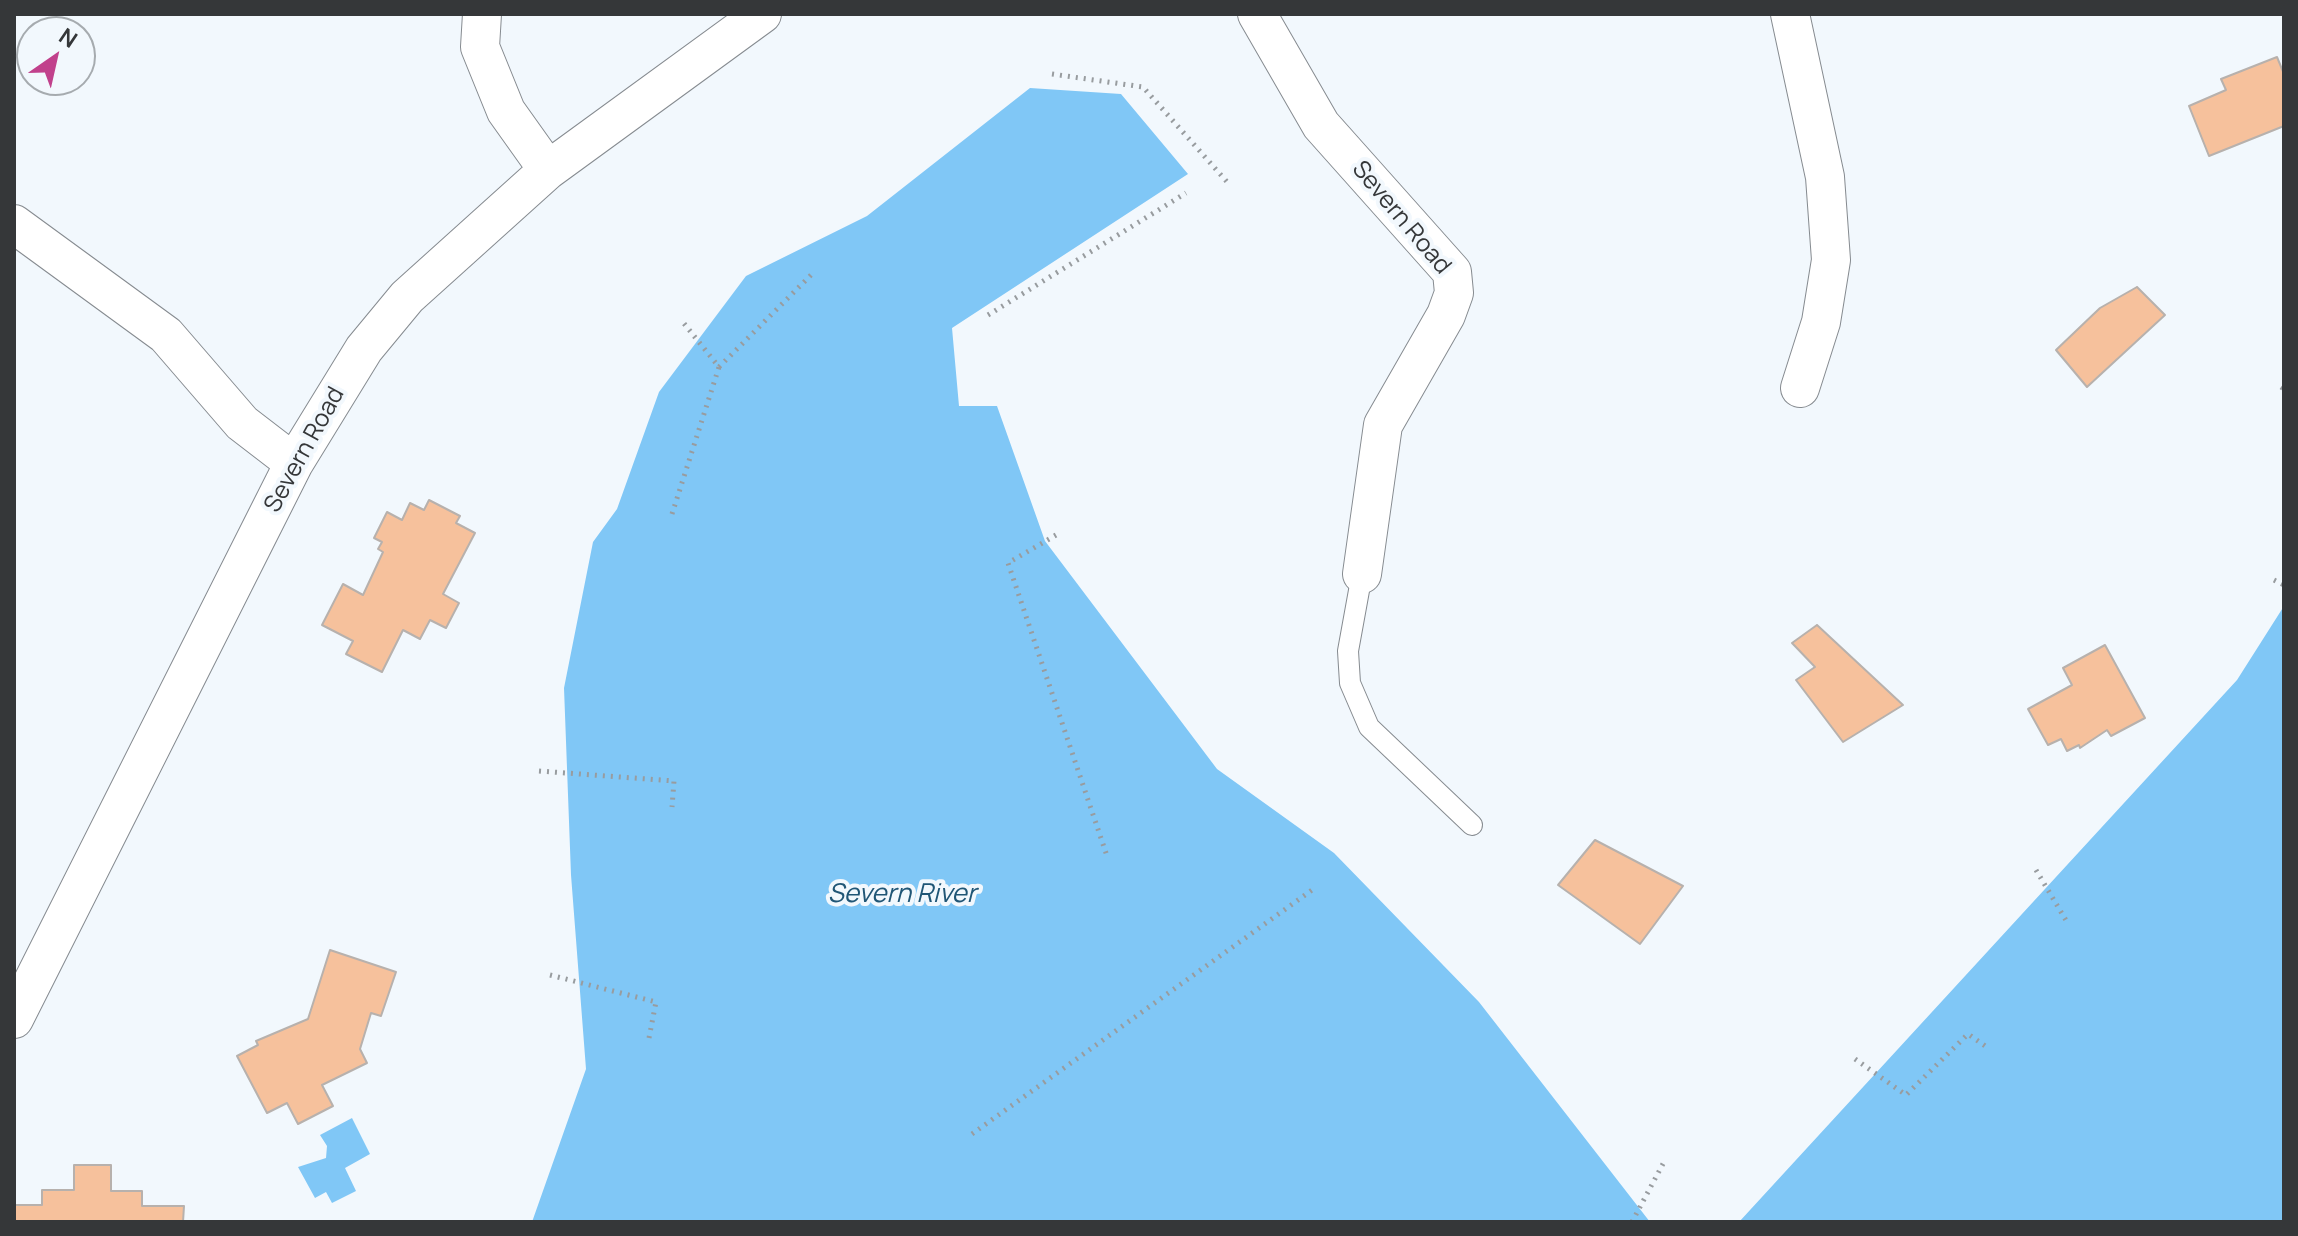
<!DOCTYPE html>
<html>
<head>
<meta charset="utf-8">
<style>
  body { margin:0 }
  #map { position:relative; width:2298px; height:1236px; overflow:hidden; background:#f2f8fd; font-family:Manrope,sans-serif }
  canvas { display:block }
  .frame { position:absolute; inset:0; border:16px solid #353739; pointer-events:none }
  .north { position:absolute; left:16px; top:16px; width:80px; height:80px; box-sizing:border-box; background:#f2f8fd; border:2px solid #a6abaf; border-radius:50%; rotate:34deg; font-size:22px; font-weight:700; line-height:32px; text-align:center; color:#353739 }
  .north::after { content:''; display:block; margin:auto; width:28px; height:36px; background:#c1418c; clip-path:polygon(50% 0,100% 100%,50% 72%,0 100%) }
</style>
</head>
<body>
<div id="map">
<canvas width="2298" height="1236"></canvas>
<div class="frame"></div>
<div class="north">N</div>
</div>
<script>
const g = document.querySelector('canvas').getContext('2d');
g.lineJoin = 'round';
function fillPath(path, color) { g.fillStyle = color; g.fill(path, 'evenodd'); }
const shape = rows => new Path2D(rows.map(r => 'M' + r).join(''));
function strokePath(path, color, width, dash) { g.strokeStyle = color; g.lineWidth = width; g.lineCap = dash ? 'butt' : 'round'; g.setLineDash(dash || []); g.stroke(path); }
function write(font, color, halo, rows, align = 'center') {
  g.font = font + ' Manrope,sans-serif'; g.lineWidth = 8; g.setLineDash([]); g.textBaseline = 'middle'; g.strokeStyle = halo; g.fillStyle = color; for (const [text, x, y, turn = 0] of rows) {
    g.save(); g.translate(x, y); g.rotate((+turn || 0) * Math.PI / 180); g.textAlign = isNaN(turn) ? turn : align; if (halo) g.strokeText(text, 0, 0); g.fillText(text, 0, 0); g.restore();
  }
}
fillPath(shape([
  [1030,88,1121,94,1188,174,952,328,959,406,997,406,1045,541,1217,769,1334,853,1479,1002,1650,1222,532,1222,586,1069,571,875,564,688,593,542,617,509,659,392,746,276,867,216],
  [2284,606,2284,1222,1739,1222,2237,680],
  [352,1118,370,1154,345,1168,356,1191,332,1203,326,1192,315,1198,298,1167,326,1158,327,1146,320,1135]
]), '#80c7f6');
const building = shape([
  [2277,57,2284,74,2284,126,2209,156,2189,106,2226,90,2221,79,2277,57],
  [2137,287,2165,315,2087,387,2056,350,2100,308,2137,287],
  [429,500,460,516,456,523,475,533,443,594,459,603,446,628,430,620,420,639,403,630,382,672,346,654,353,641,322,625,343,584,363,595,383,552,378,549,382,542,374,538,387,512,402,520,410,503,424,510,429,500],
  [1817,625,1903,705,1843,742,1796,680,1815,667,1792,643,1817,625],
  [2105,645,2145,718,2111,736,2107,730,2080,748,2079,745,2067,751,2061,739,2048,745,2028,709,2072,685,2063,668,2105,645],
  [1595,840,1683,886,1640,944,1558,885,1595,840],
  [330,950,396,972,381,1016,371,1013,360,1049,367,1063,322,1085,333,1106,298,1124,287,1103,267,1113,237,1056,258,1045,256,1041,308,1019,330,950],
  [74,1165,111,1165,111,1191,142,1191,142,1206,184,1206,183,1222,14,1222,14,1205,42,1205,42,1190,74,1190,74,1165]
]);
fillPath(building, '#f6c19c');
strokePath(building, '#b7b1ad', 2);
const lane = shape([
  [1362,574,1348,651,1350,683,1369,727,1472,825]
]);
const street = shape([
  [482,14,480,47,506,111,548,170],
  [1257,14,1321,125,1452,272,1454,293,1446,315,1383,425,1362,574],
  [1790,14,1825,177,1831,260,1821,322,1800,388],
  [14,224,166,335,242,423,294,463],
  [14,1019,294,463,364,349,407,297,548,170,762,14]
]);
strokePath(lane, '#868b90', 22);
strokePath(street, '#868b90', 40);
strokePath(shape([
  [1052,74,1143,87,1228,183],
  [988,315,1186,193],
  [719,367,815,271],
  [2281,387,2284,389],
  [672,514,719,367,682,321],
  [1056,535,1008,563,1107,856],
  [2274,580,2284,585],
  [539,771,674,781,672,807],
  [2036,870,2067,922],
  [550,975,656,1002,649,1038],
  [1855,1059,1906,1095,1968,1034,1988,1048],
  [972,1134,1312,890],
  [1632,1222,1665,1160]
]), '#989c9f', 5, [2, 6]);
strokePath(lane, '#fff', 20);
strokePath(street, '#fff', 38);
write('24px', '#353739', '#f2f8fd', [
  ["Severn Road",1401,218,50],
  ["Severn Road",305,450,-61]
]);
write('italic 26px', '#205676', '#f2f8fd', [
  ["Severn River",902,895]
]);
</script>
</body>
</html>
